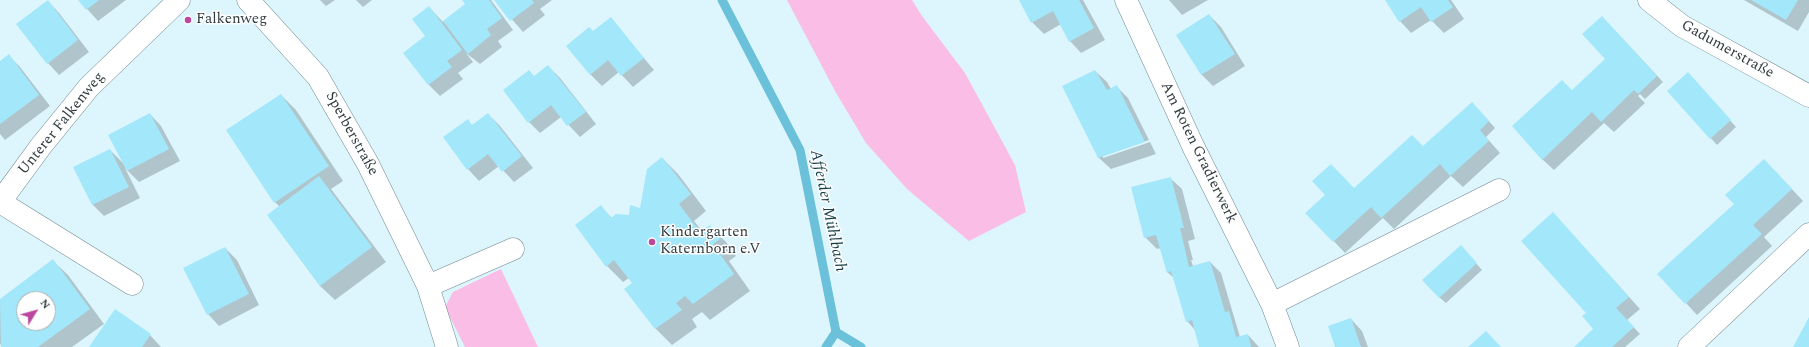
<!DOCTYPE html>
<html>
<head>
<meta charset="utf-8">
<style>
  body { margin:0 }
  #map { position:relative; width:1809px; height:347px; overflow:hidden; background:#ddf6fe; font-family:Spectral,serif }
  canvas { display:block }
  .north { position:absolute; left:16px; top:291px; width:40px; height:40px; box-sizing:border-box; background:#fefefe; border:1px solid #acb0b1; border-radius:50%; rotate:53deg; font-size:11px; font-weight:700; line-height:16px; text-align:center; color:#313b3e }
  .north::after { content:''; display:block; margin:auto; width:14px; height:18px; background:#bb479f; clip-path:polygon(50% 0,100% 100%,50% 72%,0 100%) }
</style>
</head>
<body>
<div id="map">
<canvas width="1809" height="347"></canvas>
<div class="north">N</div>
</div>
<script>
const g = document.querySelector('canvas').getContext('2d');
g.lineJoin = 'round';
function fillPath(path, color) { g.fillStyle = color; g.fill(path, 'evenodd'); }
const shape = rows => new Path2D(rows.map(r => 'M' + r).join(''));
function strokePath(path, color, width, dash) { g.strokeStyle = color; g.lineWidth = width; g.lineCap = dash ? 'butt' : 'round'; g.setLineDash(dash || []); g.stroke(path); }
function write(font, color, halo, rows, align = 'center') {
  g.font = font + ' Spectral,serif'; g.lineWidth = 3; g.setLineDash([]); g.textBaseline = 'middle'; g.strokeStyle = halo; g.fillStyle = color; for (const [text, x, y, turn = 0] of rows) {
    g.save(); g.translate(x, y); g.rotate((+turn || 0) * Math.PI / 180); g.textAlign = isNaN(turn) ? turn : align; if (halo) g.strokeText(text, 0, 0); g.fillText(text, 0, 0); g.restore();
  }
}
fillPath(shape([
  [787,0,912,0,922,16,965,73,1015,165,1026,212,969,241,907,189,866,143,835,91],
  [501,269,538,347,465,347,445,307,453,292]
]), '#f9bde6');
fillPath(shape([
  [79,0,126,0,98,21],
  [320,0,335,0,326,6],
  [356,0,372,0,363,7],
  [463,0,491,0,513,30,498,41,502,47,480,64,466,53,473,62,458,73,463,79,440,96,429,85,404,53,426,36,429,7,443,22,466,4],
  [495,0,552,0,540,9,545,15,523,32],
  [1020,0,1083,0,1105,40,1081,53,1070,41,1061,24,1044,34,1032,22],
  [1169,0,1208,0,1182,15],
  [1386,0,1451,0,1464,19,1444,33,1431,20,1411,33,1400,21],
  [1744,0,1809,0,1809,12,1798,31],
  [48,1,59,13,89,52,59,75,48,63],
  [1209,15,1221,27,1245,66,1213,86,1202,75,1177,36],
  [610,18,654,70,633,87,619,72,602,86,590,74,593,32],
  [1608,23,1663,82,1645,99,1640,94,1638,96,1645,103,1614,132,1604,123,1554,170,1542,159,1572,91,1605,60],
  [9,56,20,67,50,106,5,140,0,134,0,62],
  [548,66,560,78,596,124,580,137,561,117,540,133,529,122,535,77],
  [1095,71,1107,82,1111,89,1117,87,1128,98,1149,140,1103,156,1103,158,1150,142,1156,154,1111,169,1099,158,1064,87],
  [1694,80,1736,127,1717,145,1668,91],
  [281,95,296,110,343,181,331,189,386,262,335,300,320,286,268,215,280,207,275,202],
  [1478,109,1495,128,1486,137,1500,153,1463,187,1451,176,1394,229,1383,218,1345,253,1307,213,1354,189,1423,147],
  [150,114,161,126,180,161,139,182,125,168,140,198,104,216,93,205,74,168,110,150,123,163],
  [488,114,500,126,533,168,514,182,499,166,479,181,468,169,473,126],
  [662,158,678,174,706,211,694,221,702,231,709,226,726,242,736,256,729,261,750,291,710,320,702,312,692,319,697,327,672,345,656,329,625,289,634,283,629,278,623,282,607,266,576,225,601,207,612,218,630,216,641,209],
  [1776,172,1803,201,1764,237,1772,246,1697,315,1686,303],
  [1170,178,1182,189,1195,239,1188,241,1193,260,1191,260,1193,266,1210,262,1221,273,1240,337,1248,335,1259,347,1200,347,1195,330,1187,321,1174,278,1167,272,1161,248,1157,249,1145,237],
  [1564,225,1640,309,1627,320,1640,334,1625,347,1577,347,1595,329],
  [225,248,237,260,259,305,219,326,208,314],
  [1467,253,1482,270,1446,303,1439,297],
  [53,261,68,275,104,324,72,347,3,347,0,344,0,300],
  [24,299,48,299,48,323,24,323],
  [1351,319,1362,331,1368,347,1336,347],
  [150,335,161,347,91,347]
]), '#0003');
strokePath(shape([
  [722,0,800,150,836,332,826,347],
  [836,332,861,347]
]), '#6ac1d9', 9);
fillPath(shape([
  [48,0,78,40,47,64,16,24],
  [78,0,99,0,86,10],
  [462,0,489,0,502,18,487,29,491,35,468,54,443,21,465,4],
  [494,0,532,0,534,3,510,21],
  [1019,0,1079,0,1094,28,1069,42,1053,11,1031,23],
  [1385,0,1448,0,1453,7,1431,22,1421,7,1399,22],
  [1751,0,1798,0,1786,20],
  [429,6,462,50,447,61,452,67,428,85,403,53,425,36,412,19],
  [1209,14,1235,54,1201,75,1176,35],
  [1602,16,1657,76,1638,94,1634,90,1601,122,1592,112,1542,160,1512,126,1562,80,1572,90,1605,59,1582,34],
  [611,17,644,58,621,76,608,60,590,75,566,46,589,27,593,31],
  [9,54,39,95,0,124,0,61],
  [548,65,586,112,567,126,551,105,528,123,503,90,529,70,534,76],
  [1095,70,1107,90,1117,85,1145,142,1098,158,1062,86],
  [1688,72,1731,120,1710,139,1667,91],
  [281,94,329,166,274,203,226,130],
  [1472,102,1489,121,1480,130,1489,141,1450,176,1440,164,1381,218,1371,207,1333,242,1305,213,1325,195,1312,181,1331,164,1354,188,1412,135,1423,146],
  [150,113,169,149,127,171,108,135],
  [488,113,522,156,502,172,488,154,467,170,443,137,468,119,472,125],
  [110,149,129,187,92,205,73,167],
  [662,157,691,194,679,204,700,232,710,225,720,239,713,244,734,274,693,304,685,296,676,303,682,310,655,329,624,289,632,283,614,260,606,267,575,225,601,205,611,218,616,214,629,215,630,205,640,208,647,169],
  [1764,159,1792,189,1753,225,1762,234,1685,304,1657,274,1734,204,1725,195],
  [319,176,372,247,320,286,267,215],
  [1171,177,1184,228,1180,228,1189,267,1210,261,1225,312,1229,311,1236,337,1248,334,1251,347,1199,347,1192,320,1186,322,1171,271,1167,273,1156,235,1144,238,1131,187],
  [1553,212,1629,297,1616,308,1634,327,1612,347,1574,347,1593,329,1582,316,1586,313,1521,241],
  [1461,245,1477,263,1439,298,1422,280],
  [225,247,249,294,207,315,183,268],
  [53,259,90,309,38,347,1,347,0,299],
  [24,299,48,299,48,323,24,323],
  [115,309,151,334,142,347,89,347],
  [1809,317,1809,347,1793,347],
  [1351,318,1361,347,1335,347,1328,326],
  [1486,331,1501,347,1468,347]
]), '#a3e7fa');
const minor = shape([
  [248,0,318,77,368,164,428,286,447,347],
  [1126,0,1193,146,1272,304,1288,347],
  [1649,0,1682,26,1809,96],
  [0,202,41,146,89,87,179,0],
  [0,202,132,284],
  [428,286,513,249],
  [1272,304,1499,190],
  [1689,347,1809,234]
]);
strokePath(minor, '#70888f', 23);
strokePath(minor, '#fff', 22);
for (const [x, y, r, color] of [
  [188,20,4,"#bb479f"],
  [652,242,4,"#bb479f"]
]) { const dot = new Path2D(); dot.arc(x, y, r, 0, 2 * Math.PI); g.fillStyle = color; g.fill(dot); strokePath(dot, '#fefefe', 1.5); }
write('15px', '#313b3e', '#fefefe', [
  ["Falkenweg",196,20],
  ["Kindergarten",660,233],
  ["Katernborn e.V",660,250]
], 'left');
write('15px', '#313b3e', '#fefefe', [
  ["Gadumerstraße",1727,50,29],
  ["Unterer Falkenweg",62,124,-51],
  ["Sperberstraße",351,134,61],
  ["Am Roten Gradierwerk",1198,153,64]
]);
write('italic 16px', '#143d48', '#fefefe', [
  ["Afferder Mühlbach",827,211,78]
]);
</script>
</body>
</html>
